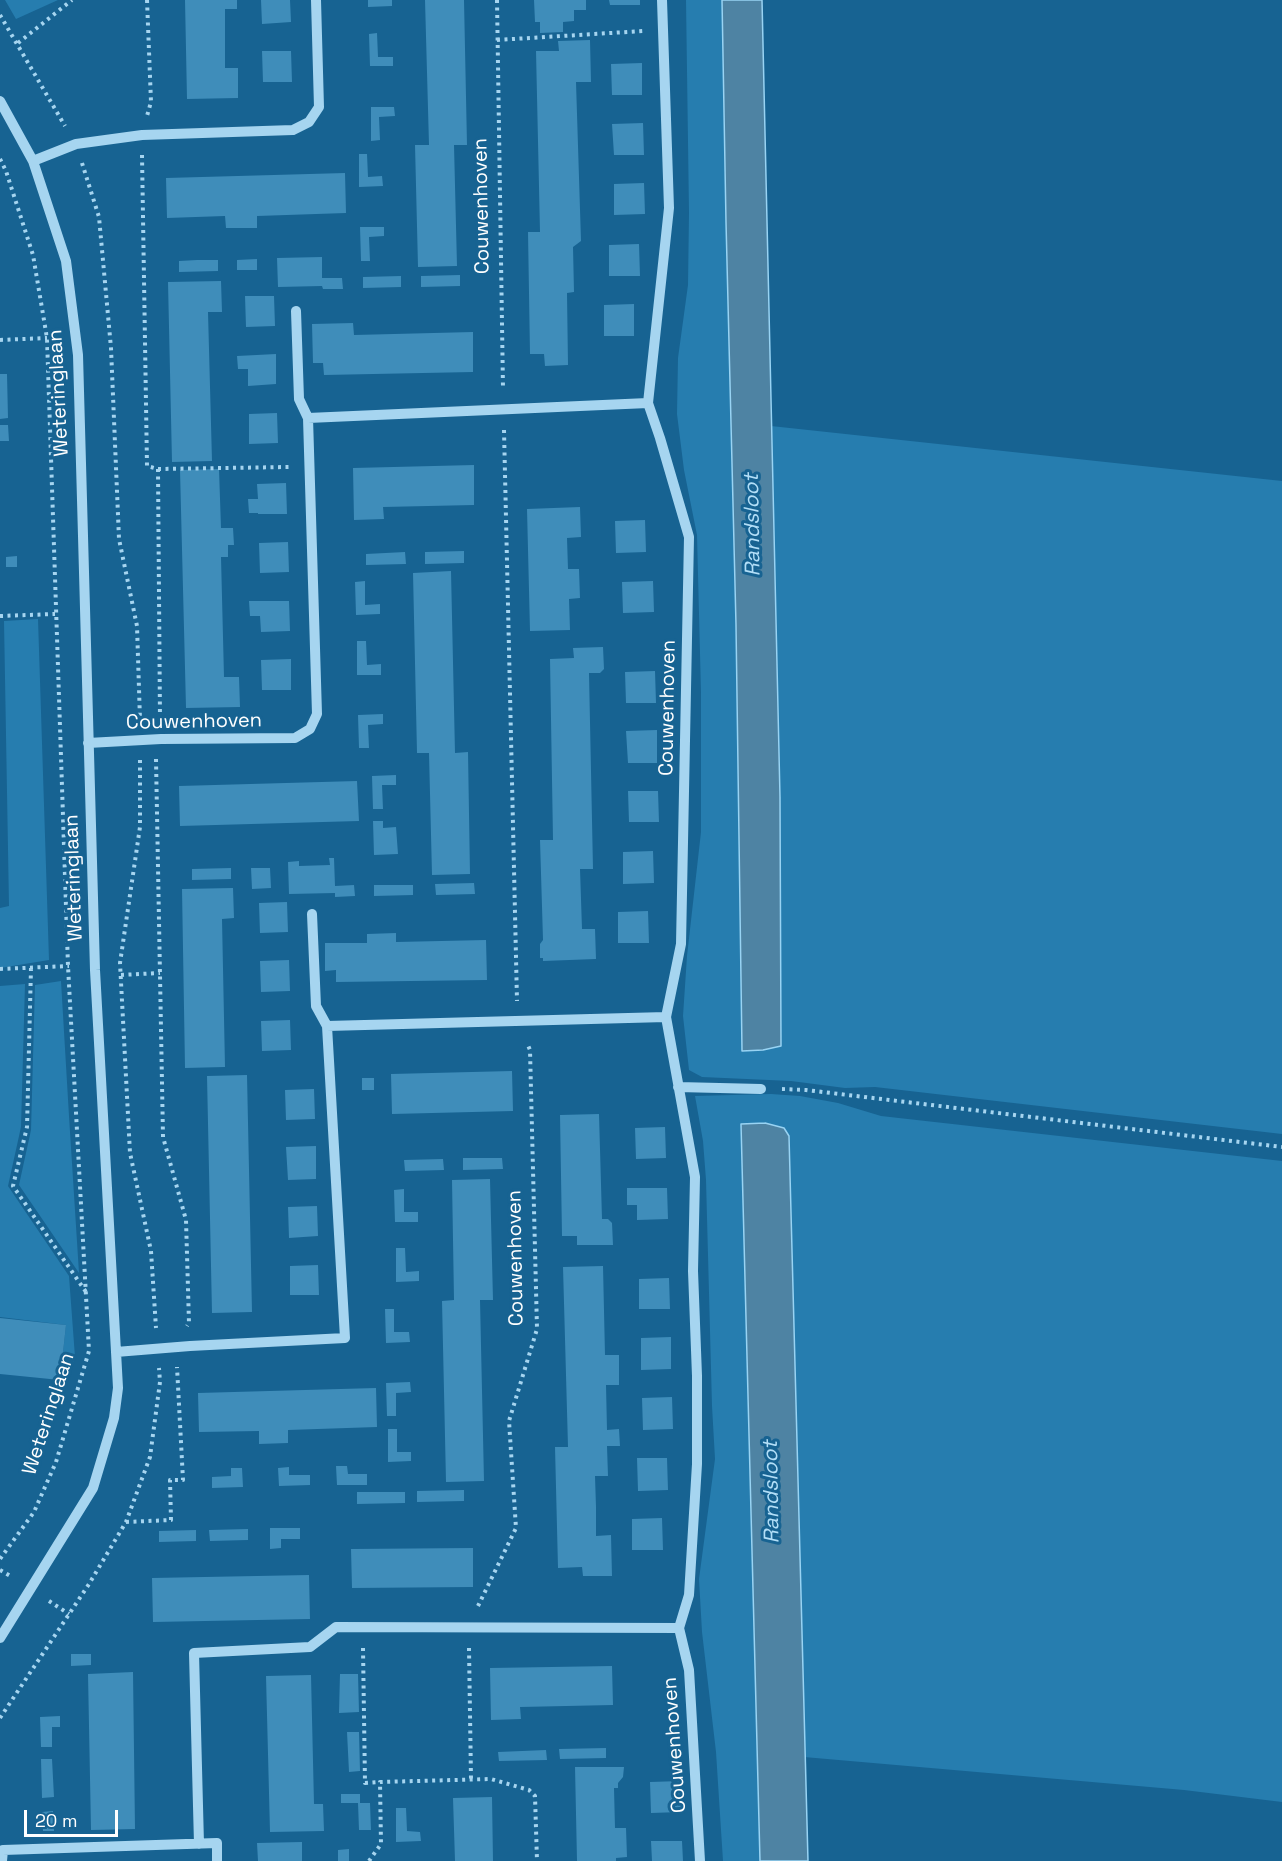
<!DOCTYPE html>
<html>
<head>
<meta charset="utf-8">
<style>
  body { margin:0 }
  #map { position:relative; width:1282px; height:1861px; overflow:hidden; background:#176392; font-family:"Space Grotesk",sans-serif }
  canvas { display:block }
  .scale { position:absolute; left:24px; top:1810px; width:94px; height:27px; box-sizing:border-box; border:3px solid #fff; border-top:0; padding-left:8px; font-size:18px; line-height:21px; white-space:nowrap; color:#fff; -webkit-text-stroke:4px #176392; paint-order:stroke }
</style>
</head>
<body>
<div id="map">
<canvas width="1282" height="1861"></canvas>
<div class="scale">20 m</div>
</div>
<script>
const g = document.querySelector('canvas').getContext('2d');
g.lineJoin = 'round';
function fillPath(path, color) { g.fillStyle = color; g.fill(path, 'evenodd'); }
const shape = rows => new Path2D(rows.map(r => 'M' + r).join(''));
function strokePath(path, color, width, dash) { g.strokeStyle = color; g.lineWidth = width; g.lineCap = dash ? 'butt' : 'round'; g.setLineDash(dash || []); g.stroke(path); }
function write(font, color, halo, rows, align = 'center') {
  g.font = font + ' "Space Grotesk",sans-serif'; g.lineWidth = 6; g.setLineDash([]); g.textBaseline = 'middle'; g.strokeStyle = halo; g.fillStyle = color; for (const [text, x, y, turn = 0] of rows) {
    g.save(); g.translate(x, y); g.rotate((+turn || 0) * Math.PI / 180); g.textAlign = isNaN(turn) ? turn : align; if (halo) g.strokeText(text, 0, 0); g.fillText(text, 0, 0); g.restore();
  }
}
fillPath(shape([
  [5,0,58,0,16,19],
  [686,0,722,0,726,222,736,625,742,1050,763,1050,781,1045,780,797,771,426,1282,481,1282,1134,875,1087,845,1088,791,1081,702,1077,689,1070,683,1016,687,956,701,832,701,693,697,535,684,470,677,414,678,358,688,285,689,213],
  [38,619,49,960,0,968,0,908,9,906,4,621],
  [61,981,69,1116,79,1273,19,1185,31,1130,35,985],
  [25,984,21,1127,8,1186,69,1276,75,1357,66,1381,60,1380,66,1325,0,1317,0,986],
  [771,1094,800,1096,838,1103,881,1116,1282,1161,1282,1802,1184,1790,804,1757,789,1136,741,1124,760,1861,723,1861,716,1752,702,1632,699,1579,715,1459,712,1406,706,1180,703,1141,695,1096]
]), '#267daf');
const water = shape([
  [722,0,762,0,780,797,781,1046,763,1050,742,1051,736,625,726,222,722,0],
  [765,1123,784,1128,789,1136,808,1861,760,1861,741,1124,765,1123]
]);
fillPath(water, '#4e83a3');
strokePath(water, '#98d3f3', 1.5);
fillPath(shape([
  [185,0,237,0,237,9,225,9,225,68,238,68,238,98,187,99],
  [261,0,290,0,291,22,262,24],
  [368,0,392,0,392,6,368,7],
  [425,0,464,0,467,145,454,145,457,266,418,267,415,145,429,145],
  [534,0,586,0,586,10,574,10,574,21,563,22,563,32,540,33,540,22,535,22],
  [609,0,640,0,640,5,610,5],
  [377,33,378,57,393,57,393,66,370,66,369,34],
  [590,40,591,82,576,82,581,241,573,247,574,292,567,293,568,365,545,366,544,354,530,354,528,232,540,232,536,51,559,51,558,41],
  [262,51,291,51,292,82,263,82],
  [642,63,642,95,612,95,611,64],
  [371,107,394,107,395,116,379,117,380,140,371,141],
  [643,123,644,155,614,155,612,124],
  [359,154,367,154,368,177,382,176,383,186,359,187],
  [345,173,346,213,257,216,257,228,226,228,225,216,167,218,166,178],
  [644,183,645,214,614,215,614,184],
  [360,227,384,227,384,236,369,237,370,261,361,261],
  [639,244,640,276,609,276,609,245],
  [322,257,322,278,342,278,343,289,323,289,322,286,278,287,277,258],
  [257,259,257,270,237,270,237,260],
  [197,260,218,260,218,271,179,272,179,261],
  [460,275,460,286,421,287,421,276],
  [401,276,401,287,363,288,363,277],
  [221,281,222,312,208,312,212,461,172,462,168,282],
  [245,296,274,296,275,326,246,327],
  [634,304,634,336,604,336,604,305],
  [353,323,354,335,473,332,473,372,324,375,323,363,313,363,312,324],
  [276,354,276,384,248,386,248,369,238,369,237,356],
  [0,374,7,374,8,418,0,419],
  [277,413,278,443,249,444,249,414],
  [0,425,8,425,9,441,0,441],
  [474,465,474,505,383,507,384,519,354,520,353,468],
  [219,469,221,528,233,528,234,545,228,545,228,557,221,557,224,677,239,677,240,707,186,708,180,470],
  [286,483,287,514,258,514,258,513,249,513,248,499,258,499,257,484],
  [580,507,581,537,567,538,568,569,579,569,580,598,569,599,570,630,530,631,527,509],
  [645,520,646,552,616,553,615,521],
  [288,542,289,572,260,573,259,543],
  [464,551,464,563,425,564,425,552],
  [405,552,406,564,366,565,366,554],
  [17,556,17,567,6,567,6,557],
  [451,571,455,753,468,752,470,874,432,875,429,753,417,753,413,573],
  [365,581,365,605,380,604,380,614,356,615,355,582],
  [653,581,654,612,623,613,622,582],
  [249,601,289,601,290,631,261,632,260,616,250,616],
  [357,641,366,641,367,665,381,664,381,675,357,675],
  [603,647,604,669,600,673,589,673,593,869,580,869,582,929,595,929,596,959,543,961,543,958,540,958,540,944,543,940,540,840,553,840,550,659,574,658,573,648],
  [291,659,291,690,262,690,261,660],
  [655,671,656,703,626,703,625,672],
  [383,714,383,724,368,725,369,748,359,748,358,715],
  [657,730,657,763,628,763,626,731],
  [396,775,396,785,382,785,383,809,373,809,372,776],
  [357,781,359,821,180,826,179,786],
  [628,791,658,791,659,822,629,822],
  [373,821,383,821,383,828,396,827,398,854,374,855],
  [653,851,654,883,623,884,623,852],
  [329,858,334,858,335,886,354,885,355,896,335,897,335,893,289,894,288,862,299,861,299,866,330,865],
  [231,868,231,879,192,880,192,869],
  [251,868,270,868,271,888,252,889],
  [474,883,475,894,436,895,435,884],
  [374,885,413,885,413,895,374,896],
  [233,888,234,918,222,919,225,1067,185,1068,182,889],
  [287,902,288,932,260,933,259,903],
  [648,911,649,943,618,943,618,912],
  [396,933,396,942,486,940,487,980,336,982,336,970,325,971,325,943,367,943,367,934],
  [289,960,290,991,261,992,260,961],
  [290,1020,291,1050,262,1051,261,1021],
  [512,1071,513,1111,392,1114,391,1074],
  [247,1075,252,1312,212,1313,207,1076],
  [362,1078,374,1078,374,1090,362,1090],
  [314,1089,315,1119,286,1120,285,1090],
  [599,1114,602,1219,608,1219,612,1223,613,1245,577,1245,577,1236,562,1236,560,1115],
  [665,1127,666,1158,636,1159,635,1128],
  [316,1146,316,1179,288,1180,286,1147],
  [463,1158,502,1158,503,1169,463,1170],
  [443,1159,444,1170,405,1171,404,1160],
  [490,1179,493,1300,480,1300,484,1481,446,1482,442,1301,454,1300,452,1180],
  [627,1188,667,1188,668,1219,637,1220,637,1205,627,1205],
  [404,1189,404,1212,418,1212,418,1222,395,1222,394,1190],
  [317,1206,318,1236,289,1238,288,1207],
  [396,1248,405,1248,406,1272,419,1271,419,1281,396,1282],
  [318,1265,319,1295,290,1295,290,1266],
  [603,1266,605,1355,619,1355,619,1385,606,1385,607,1430,619,1429,620,1446,607,1446,608,1476,595,1476,596,1507,596,1536,611,1535,612,1576,583,1576,582,1567,558,1568,555,1447,568,1447,563,1267],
  [669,1278,670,1309,639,1309,639,1279],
  [385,1309,394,1309,394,1332,409,1332,410,1342,386,1343],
  [0,1318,66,1325,60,1380,0,1374],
  [671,1337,671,1369,641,1370,641,1338],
  [410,1382,411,1392,396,1393,396,1416,387,1416,386,1383],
  [376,1388,377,1427,288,1430,288,1443,259,1444,259,1431,199,1432,198,1393],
  [672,1397,673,1429,643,1430,642,1398],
  [388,1429,397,1429,397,1452,411,1452,411,1461,388,1462],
  [637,1458,667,1458,668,1490,638,1491],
  [336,1466,347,1466,348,1474,367,1474,367,1485,337,1485],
  [289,1467,289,1475,310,1475,310,1485,279,1486,278,1468],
  [231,1468,242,1468,243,1487,212,1488,212,1477,231,1476],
  [464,1490,464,1501,417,1502,417,1491],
  [357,1492,405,1492,405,1503,357,1504],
  [662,1518,663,1550,632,1550,632,1519],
  [270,1528,300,1528,300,1539,281,1539,281,1548,270,1549],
  [248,1529,248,1540,210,1541,209,1530],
  [196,1530,196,1541,159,1542,159,1531],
  [473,1548,473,1587,352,1588,351,1549],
  [309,1575,310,1619,153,1622,152,1578],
  [71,1654,91,1654,91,1665,71,1666],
  [612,1666,613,1705,520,1707,521,1719,491,1720,490,1668],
  [133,1672,135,1829,91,1830,88,1674],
  [340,1674,358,1674,359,1712,339,1713],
  [311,1675,314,1804,323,1804,324,1831,270,1832,266,1676],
  [60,1716,60,1727,52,1727,52,1747,41,1747,40,1717],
  [347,1732,359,1732,360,1771,349,1772],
  [606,1748,606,1758,560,1759,559,1749],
  [546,1750,547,1760,499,1761,498,1752],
  [41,1759,52,1759,54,1797,42,1798],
  [575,1767,624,1767,623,1777,618,1783,618,1788,614,1788,615,1828,626,1828,627,1857,616,1858,616,1861,577,1861],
  [681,1781,681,1812,651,1813,650,1782],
  [341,1794,360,1794,360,1803,370,1803,371,1830,359,1830,358,1803,341,1803],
  [492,1797,493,1861,455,1861,453,1798],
  [396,1808,406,1808,407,1831,420,1832,421,1841,396,1842],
  [53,1811,54,1831,43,1831,42,1812],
  [651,1841,682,1841,683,1861,652,1861],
  [302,1842,302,1861,258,1861,257,1843],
  [349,1849,349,1861,338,1861,338,1850]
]), '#3f8dba');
strokePath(shape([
  [147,0,151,102,147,116],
  [497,0,503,389],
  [0,15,65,126],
  [497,40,643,31],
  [18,43,72,0],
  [142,155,147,466,158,469,160,719],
  [0,159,6,171,33,255,47,338,68,966,89,1351,56,1462,34,1512,0,1559],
  [82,163,99,217,111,348,119,539,137,626,140,720],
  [0,340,47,338],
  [504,430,517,1001],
  [158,469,289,467],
  [0,616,55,614],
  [156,759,163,1137,186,1220,189,1323,187,1326],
  [140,760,140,827,120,963,130,1153,151,1251,156,1328],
  [31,968,27,1127,13,1186,86,1292],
  [0,969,69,966],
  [121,975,160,973],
  [782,1089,806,1090,1282,1147],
  [126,1522,171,1520,170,1480,183,1480,177,1367],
  [0,1570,12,1577],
  [49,1601,69,1614],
  [478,1606,516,1528,509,1421,537,1329,530,1050,527,1043],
  [363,1648,365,1783,380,1782],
  [469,1648,471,1779],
  [0,1718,89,1584,126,1522,150,1457,160,1382,159,1368],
  [369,1861,381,1844,380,1782,491,1779,529,1790,535,1796,537,1861]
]), '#a6d5f0', 4, [3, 4.5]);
strokePath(shape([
  [662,0,669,208,648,403,660,438,689,537,681,944,666,1017,695,1177,693,1271,697,1376,697,1464,689,1595,679,1628,689,1670,700,1861],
  [0,101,33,161,66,261,78,355,95,970,118,1388,114,1418,93,1488,0,1638],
  [33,161,76,144,142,135,293,130,309,122,319,107,316,0],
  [296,311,299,399,308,418],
  [88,743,161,739,295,738,310,729,317,714,308,418,648,403],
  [312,914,316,1006,327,1026],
  [678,1087,761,1089],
  [116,1352,190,1346,345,1338,327,1026,666,1017],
  [199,1844,194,1653,310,1647,336,1627,679,1628],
  [2,1861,3,1850,217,1843,217,1861]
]), '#a6d5f0', 10);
write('20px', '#fff', '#176392', [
  ["Couwenhoven",482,206,-91],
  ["Weteringlaan",59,393,-93],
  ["Couwenhoven",668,708,-89],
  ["Couwenhoven",194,722,-1],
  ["Weteringlaan",74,878,-92],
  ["Couwenhoven",516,1258,-91],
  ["Weteringlaan",49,1414,-72],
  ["Couwenhoven",675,1745,-94]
]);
write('italic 21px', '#b2def7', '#176392', [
  ["Randsloot",753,525,-91],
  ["Randsloot",772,1492,-91]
]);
</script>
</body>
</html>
